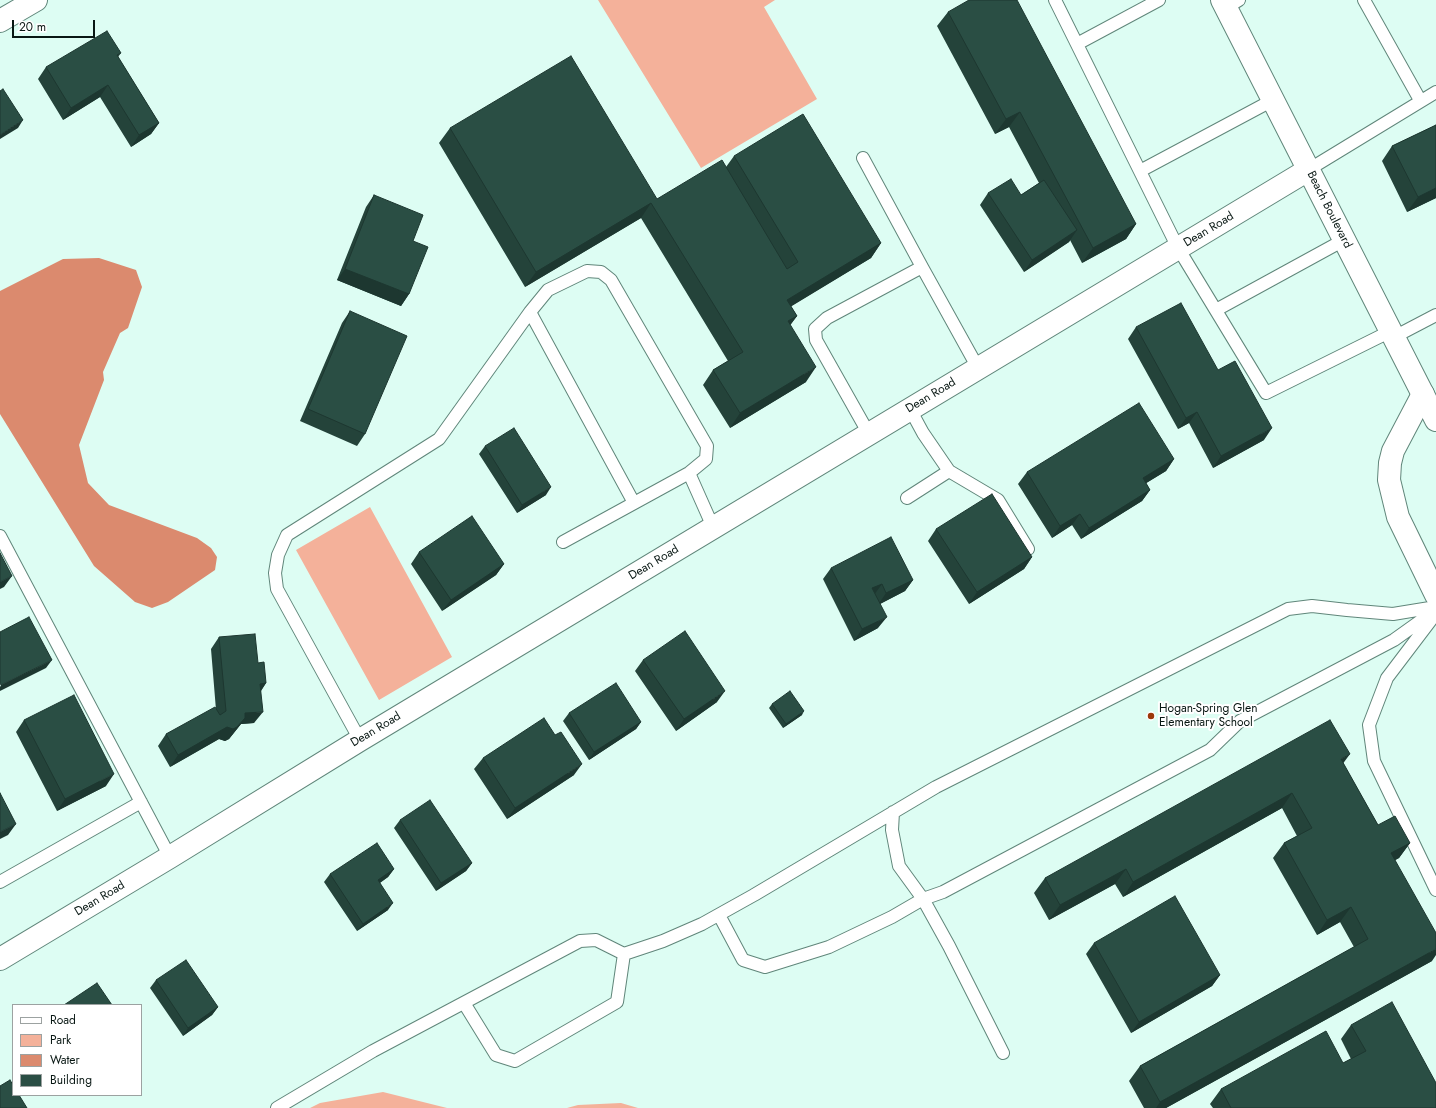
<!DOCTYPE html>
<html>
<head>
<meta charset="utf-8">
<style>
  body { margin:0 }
  #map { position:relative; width:1436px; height:1108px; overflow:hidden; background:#ddfdf3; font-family:Jost,sans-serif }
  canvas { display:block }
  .legend { position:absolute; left:12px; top:1004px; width:130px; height:92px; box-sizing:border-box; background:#fff; border:1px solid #9ca2a1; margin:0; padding:5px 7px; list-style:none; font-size:12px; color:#081713 }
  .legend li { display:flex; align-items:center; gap:8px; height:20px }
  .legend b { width:20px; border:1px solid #9ca2a1 }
  .scale { position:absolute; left:12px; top:20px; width:83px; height:18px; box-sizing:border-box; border:2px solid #081713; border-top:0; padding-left:5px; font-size:12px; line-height:14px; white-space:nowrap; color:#081713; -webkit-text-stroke:3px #fff; paint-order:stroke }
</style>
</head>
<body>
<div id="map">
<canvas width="1436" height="1108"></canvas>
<ul class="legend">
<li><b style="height:5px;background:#fff"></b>Road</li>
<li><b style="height:11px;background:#f4b19a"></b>Park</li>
<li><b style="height:11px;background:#db8a6e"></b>Water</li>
<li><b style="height:11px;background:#2a4e44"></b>Building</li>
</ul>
<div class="scale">20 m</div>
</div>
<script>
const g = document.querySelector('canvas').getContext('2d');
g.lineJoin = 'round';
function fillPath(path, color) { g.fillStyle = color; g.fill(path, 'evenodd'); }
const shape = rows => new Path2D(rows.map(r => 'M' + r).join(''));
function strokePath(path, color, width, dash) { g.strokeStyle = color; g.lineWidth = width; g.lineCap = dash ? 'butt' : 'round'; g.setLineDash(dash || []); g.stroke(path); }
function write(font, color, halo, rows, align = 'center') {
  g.font = font + ' Jost,sans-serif'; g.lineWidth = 4; g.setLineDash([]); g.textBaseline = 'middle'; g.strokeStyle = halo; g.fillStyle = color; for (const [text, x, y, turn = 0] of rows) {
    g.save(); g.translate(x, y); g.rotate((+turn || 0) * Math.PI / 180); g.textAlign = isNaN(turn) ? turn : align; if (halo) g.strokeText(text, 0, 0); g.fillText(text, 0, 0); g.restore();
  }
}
fillPath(shape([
  [598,0,775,0,764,7,817,99,701,168],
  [370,507,452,657,379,700,296,550],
  [383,1092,447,1108,310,1108,320,1103],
  [621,1103,638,1108,567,1108,578,1105]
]), '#f4b19a');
fillPath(shape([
  [99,258,136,270,142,287,128,328,120,333,103,372,104,380,79,445,88,483,109,505,197,538,211,548,217,557,215,570,168,602,152,608,135,602,94,566,0,414,0,291,63,259]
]), '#db8a6e');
const service = shape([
  [1055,0,1178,248,1266,393,1391,331],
  [1364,0,1420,100],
  [1226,8,1239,0],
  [1077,44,1159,0],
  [863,158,922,267,978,368],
  [1308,170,1436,92],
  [1140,171,1273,100],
  [1216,310,1344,240],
  [530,312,634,503],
  [1394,337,1436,315],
  [910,409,923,433,949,471,998,500,1028,549],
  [869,434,816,340,815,329,827,318,922,267],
  [689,473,713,527],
  [907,498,949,471],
  [0,536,170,857],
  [1434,616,1387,678,1369,725,1374,761,1436,890],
  [360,740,277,589,275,573,278,555,287,535,439,439,530,312,548,290,587,271,601,272,611,280,707,446,706,459,689,473,563,542],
  [893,812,892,830,899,866,923,899,949,946,1003,1053],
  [0,882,141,802],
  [719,915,743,960,765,967,829,947,892,917,923,899,943,892,1210,750,1240,721,1394,640,1436,610],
  [464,1003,496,1055,515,1061,617,1002,624,954],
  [277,1108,373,1051,580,941,596,940,624,954,663,941,702,924,754,895,936,787,1288,609,1312,606,1347,610,1393,614,1436,607]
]);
const minor = shape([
  [0,21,36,0],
  [1423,394,1393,451,1390,463,1389,480,1398,517,1436,595]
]);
const secondary = shape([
  [0,959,170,857,360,740,1308,170]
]);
const trunk = shape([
  [1222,0,1436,420]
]);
strokePath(service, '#60867a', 14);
strokePath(minor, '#60867a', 24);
strokePath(secondary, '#60867a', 24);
strokePath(trunk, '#60867a', 24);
strokePath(service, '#fff', 12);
strokePath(minor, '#fff', 22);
strokePath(secondary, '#fff', 22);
strokePath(trunk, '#fff', 22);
fillPath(shape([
  [948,12,1136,224,1126,239,1082,263,1070,240,1069,242,1024,272,980,205,988,193,1021,195,1039,183,1009,127,995,134,937,26],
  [121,53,118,57,159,123,151,134,131,147,100,97,63,120,38,79,46,67],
  [1436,125,1436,198,1407,212,1382,161,1392,146],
  [450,128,657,199,726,167,734,156,881,243,871,258,791,306,797,316,790,325,806,382,730,428,703,385,713,370,728,361,641,218,525,287,439,143],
  [374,195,413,241,409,294,401,306,337,280,366,207],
  [350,311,365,434,357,446,300,421,342,323],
  [1136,327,1218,370,1264,440,1213,468,1189,423,1178,429,1128,339],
  [485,446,546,495,517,513,479,454],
  [1174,459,1166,471,1146,483,1150,490,1142,501,1081,539,1072,525,1052,538,1018,484,1027,472],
  [936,529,1032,557,1024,569,969,604,928,541],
  [419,552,504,564,496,575,442,611,411,564],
  [831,568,913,580,905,591,880,604,878,628,854,641,823,579],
  [219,637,258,663,266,683,261,691,254,723,241,724,229,739,225,741,219,739,170,767,158,746,166,734,216,710,211,649],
  [643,660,717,702,676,731,635,671],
  [772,704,802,715,783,728,769,708],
  [569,713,641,722,636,729,589,760,563,721],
  [24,720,106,786,57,811,16,732],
  [483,758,574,775,507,819,474,769],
  [1343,763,1378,825,1410,843,1399,858,1395,860,1432,961,1166,1108,1144,1108,1129,1081,1140,1066,1354,947,1340,922,1317,935,1273,858,1284,843,1297,836,1282,808,1123,897,1115,884,1049,920,1034,893,1045,878],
  [400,820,472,863,466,871,436,891,394,828],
  [394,869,388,877,380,883,388,910,357,931,324,882,330,874],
  [1094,943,1220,975,1212,986,1131,1033,1086,954],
  [156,980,218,1007,212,1015,183,1036,150,988],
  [1351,1025,1436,1108,1213,1108,1210,1104,1221,1089,1343,1063,1351,1059,1341,1039]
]), '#24433a');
fillPath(shape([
  [108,85,100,97,63,120,71,108],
  [1020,112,1009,127,995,134,1006,119],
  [23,120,18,128,0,139,0,135],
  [159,123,151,134,131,147,139,135],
  [1436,188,1436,198,1407,212,1418,197],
  [651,203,641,218,525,287,536,272],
  [1136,224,1126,239,1082,263,1093,248],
  [1077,230,1069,242,1024,272,1032,260],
  [881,243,871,258,777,315,787,300],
  [345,269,409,294,401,306,337,280],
  [797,316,786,331,788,321],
  [816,367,806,382,730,428,740,413],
  [1197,412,1189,423,1178,429,1186,418],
  [1272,428,1264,440,1213,468,1221,456],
  [1174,459,1166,471,1135,490,1143,478],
  [551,487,546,495,517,513,522,505],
  [1150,490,1142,501,1081,539,1089,528],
  [1080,514,1072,525,1052,538,1060,526],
  [1032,557,1024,569,969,604,977,592],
  [504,564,496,575,442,611,451,600],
  [12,576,4,587,0,589,0,582],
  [913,580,905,591,878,605,886,593],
  [882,584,874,595,872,588],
  [887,617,878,628,854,641,862,629],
  [52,660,46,668,0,691,0,687,1,685],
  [266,683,258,695,260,684],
  [725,691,717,702,676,731,684,719],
  [804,711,802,715,783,728,786,724],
  [263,712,254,723,241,724,229,739,225,741,219,739,170,767,178,755,245,713],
  [641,722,636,729,589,760,594,752],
  [1350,754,1339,769,1341,759],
  [582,764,574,775,507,819,515,808],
  [114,774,106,786,57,811,65,799],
  [1292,793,1282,808,1123,897,1133,882],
  [16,824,8,835,0,839,0,832],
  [1410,843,1399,858,1381,868,1391,853],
  [472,863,466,871,436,891,441,883],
  [394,869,388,877,372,888,378,880],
  [1126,869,1115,884,1049,920,1060,905],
  [393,903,388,910,357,931,363,924],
  [1351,907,1340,922,1317,935,1327,920],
  [1436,949,1436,955,1432,961,1166,1108,1156,1108,1160,1102],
  [1220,975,1212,986,1131,1033,1139,1022],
  [218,1007,212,1015,183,1036,188,1028]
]), '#1d3730');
const building = shape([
  [969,0,1017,0,1136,224,1093,248,1020,112,1006,119,948,12,969,0],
  [107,31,121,53,117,55,159,123,139,135,108,85,71,108,46,67,107,31],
  [571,56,657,199,722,160,787,269,798,262,734,156,803,114,881,243,787,300,797,316,788,321,816,367,740,413,713,370,743,352,651,203,536,272,450,128,571,56],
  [3,89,23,120,0,135,0,91,3,89],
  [1436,125,1436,188,1418,197,1392,146,1436,125],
  [1011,179,1021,195,1044,180,1077,230,1032,260,988,193,1011,179],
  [374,195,423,215,413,241,428,247,409,294,345,269,374,195],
  [1181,303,1218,370,1235,361,1272,428,1221,456,1197,412,1186,418,1136,327,1181,303],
  [350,311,407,336,365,434,308,409,350,311],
  [1139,403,1174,459,1143,478,1150,490,1089,528,1080,514,1060,526,1027,472,1139,403],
  [514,428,551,487,522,505,485,446,514,428],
  [992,494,1032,557,977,592,936,529,992,494],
  [472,516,504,564,451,600,419,552,472,516],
  [891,537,913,580,886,593,882,584,872,588,887,617,862,629,831,568,891,537],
  [0,553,12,576,0,582,0,553],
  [29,617,52,660,1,685,0,683,0,632,29,617],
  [685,631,725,691,684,719,643,660,685,631],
  [255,634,258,663,264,662,266,683,260,684,263,712,245,713,245,718,237,727,233,729,227,727,178,755,166,734,215,707,220,715,226,711,219,637,255,634],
  [616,683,641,722,594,752,569,713,616,683],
  [790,691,804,711,786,724,772,704,790,691],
  [74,695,114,774,65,799,24,720,74,695],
  [544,718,555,735,561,732,582,764,515,808,483,758,544,718],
  [1330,720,1350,754,1341,759,1378,825,1395,816,1410,843,1391,853,1436,933,1436,949,1160,1102,1140,1066,1368,939,1351,907,1327,920,1284,843,1312,828,1292,793,1133,882,1126,869,1060,905,1045,878,1330,720],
  [0,793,16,824,0,832,0,793],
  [430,800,472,863,441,883,400,820,430,800],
  [377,843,394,869,378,880,393,903,363,924,330,874,377,843],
  [1175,896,1220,975,1139,1022,1094,943,1175,896],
  [186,960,218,1007,188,1028,156,980,186,960],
  [97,983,112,1005,64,1005,97,983],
  [1392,1002,1436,1083,1436,1108,1231,1108,1221,1089,1326,1031,1343,1063,1366,1051,1351,1025,1392,1002],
  [10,1080,13,1085,13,1095,19,1095,27,1108,0,1108,0,1086,10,1080]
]);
fillPath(building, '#2a4e44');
strokePath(building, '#1d3730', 1);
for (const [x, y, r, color] of [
  [1151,716,4,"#9c3709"]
]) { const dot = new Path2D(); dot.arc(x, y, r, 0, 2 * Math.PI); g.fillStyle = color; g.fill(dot); strokePath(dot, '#fff', 1.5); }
write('12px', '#081713', '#fff', [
  ["Beach Boulevard",1329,210,63],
  ["Dean Road",1209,230,-31],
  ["Dean Road",931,396,-31],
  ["Dean Road",654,563,-31],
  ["Dean Road",376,730,-31],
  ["Dean Road",100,899,-31]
]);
write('12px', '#081713', '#fff', [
  ["Hogan-Spring Glen",1159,709],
  ["Elementary School",1159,723]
], 'left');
</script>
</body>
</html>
